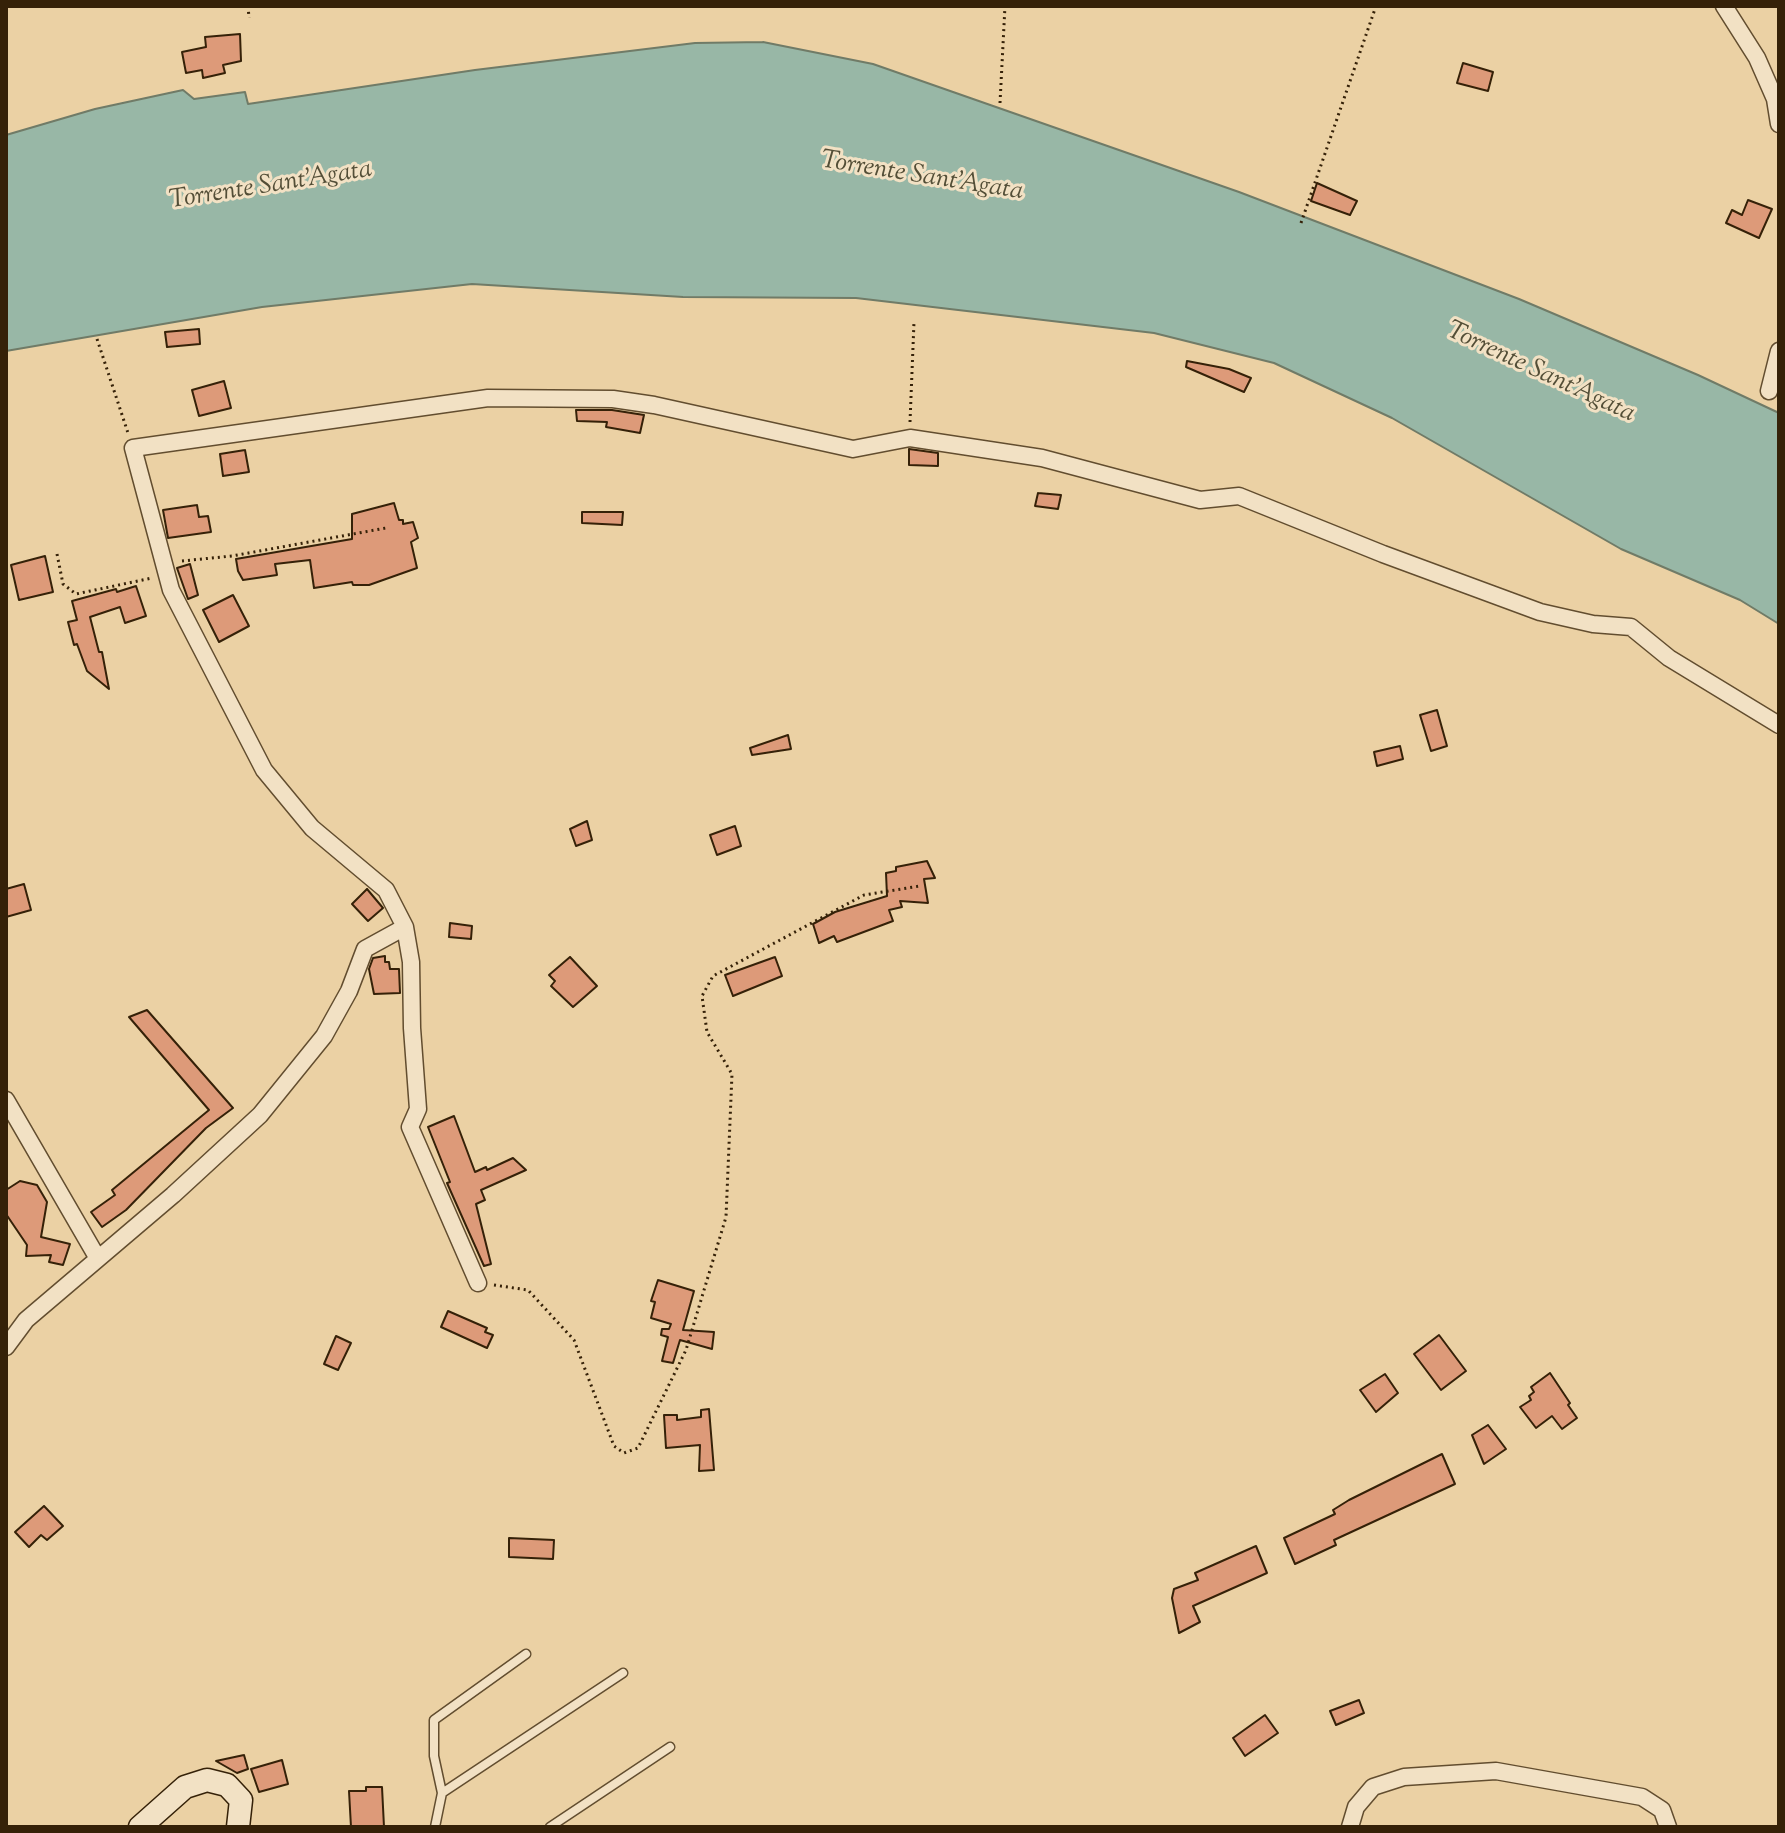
<!DOCTYPE html>
<html>
<head>
<meta charset="utf-8">
<style>
  body { margin:0 }
  #map { position:relative; width:1785px; height:1833px; overflow:hidden; background:#ebd1a4; font-family:"Sorts Mill Goudy",serif }
  canvas { display:block }
  .frame { position:absolute; inset:0; border:8px solid #352108; pointer-events:none }
</style>
</head>
<body>
<div id="map">
<canvas width="1785" height="1833"></canvas>
<div class="frame"></div>
</div>
<script>
const g = document.querySelector('canvas').getContext('2d');
g.lineJoin = 'round';
function fillPath(path, color) { g.fillStyle = color; g.fill(path, 'evenodd'); }
const shape = rows => new Path2D(rows.map(r => 'M' + r).join(''));
function strokePath(path, color, width, dash) { g.strokeStyle = color; g.lineWidth = width; g.lineCap = dash ? 'butt' : 'round'; g.setLineDash(dash || []); g.stroke(path); }
function write(font, color, halo, rows, align = 'center') {
  g.font = font + ' "Sorts Mill Goudy",serif'; g.lineWidth = 6; g.setLineDash([]); g.textBaseline = 'middle'; g.strokeStyle = halo; g.fillStyle = color; for (const [text, x, y, turn = 0] of rows) {
    g.save(); g.translate(x, y); g.rotate((+turn || 0) * Math.PI / 180); g.textAlign = isNaN(turn) ? turn : align; if (halo) g.strokeText(text, 0, 0); g.fillText(text, 0, 0); g.restore();
  }
}
const water = shape([
  [763,42,873,64,1239,192,1519,299,1698,375,1779,413,1779,624,1740,600,1621,549,1392,418,1274,363,1154,333,856,298,683,297,472,284,262,307,6,351,6,135,95,109,183,90,194,99,245,92,248,104,475,70,695,43,763,42]
]);
fillPath(water, '#98b7a6');
strokePath(water, '#707b67', 2);
const building = shape([
  [240,34,241,61,223,65,225,73,203,78,202,70,186,73,182,52,206,47,205,37,240,34],
  [1463,63,1493,72,1488,91,1457,83,1463,63],
  [1317,183,1357,201,1350,215,1311,201,1317,183],
  [1748,200,1772,209,1759,238,1726,223,1732,210,1742,215,1748,200],
  [199,329,200,344,167,347,165,332,199,329],
  [1187,361,1229,369,1251,378,1244,392,1186,367,1187,361],
  [224,381,231,408,199,416,192,390,224,381],
  [576,410,612,410,644,415,640,433,606,427,607,422,577,421,576,410],
  [909,449,938,453,938,466,909,465,909,449],
  [245,450,249,472,223,476,220,454,245,450],
  [1038,493,1061,495,1058,509,1035,506,1038,493],
  [394,503,399,520,403,520,403,524,413,522,418,538,411,542,417,568,369,585,353,585,352,582,314,588,310,560,275,564,277,575,243,580,238,571,236,559,352,539,352,514,394,503],
  [197,505,199,517,208,516,211,532,168,538,163,510,197,505],
  [582,512,623,512,622,525,582,523,582,512],
  [45,556,53,592,19,600,11,565,45,556],
  [190,564,198,595,188,599,177,568,190,564],
  [136,586,146,616,125,623,120,607,90,617,99,652,102,652,109,689,87,671,77,644,74,645,68,622,77,620,72,601,116,589,117,592,136,586],
  [233,595,249,626,219,642,203,610,233,595],
  [1437,710,1447,746,1431,751,1420,715,1437,710],
  [788,735,791,749,752,755,750,748,788,735],
  [1400,746,1403,759,1377,766,1374,752,1400,746],
  [587,821,592,840,576,846,570,829,587,821],
  [735,826,741,846,717,855,710,835,735,826],
  [927,861,935,878,924,879,928,903,900,901,902,907,889,910,893,921,837,942,834,936,819,943,813,924,835,912,887,896,886,873,896,871,896,867,927,861],
  [24,884,31,910,6,917,6,889,24,884],
  [367,889,383,908,368,921,352,904,367,889],
  [450,923,472,926,471,939,449,937,450,923],
  [385,956,385,962,389,962,390,969,399,969,400,993,374,994,369,969,373,958,385,956],
  [570,957,597,986,573,1007,551,986,555,981,549,975,570,957],
  [775,957,782,976,733,996,725,975,775,957],
  [147,1010,233,1108,206,1128,126,1210,102,1227,91,1212,115,1195,112,1190,209,1110,129,1017,147,1010],
  [454,1116,475,1172,486,1167,487,1170,513,1158,526,1170,481,1190,485,1200,476,1204,491,1264,484,1266,447,1183,450,1182,428,1127,454,1116],
  [20,1181,37,1185,47,1202,41,1237,70,1244,63,1265,49,1262,51,1255,26,1256,27,1245,6,1214,6,1190,20,1181],
  [658,1280,694,1291,683,1330,714,1332,712,1349,680,1340,673,1363,662,1361,668,1337,661,1335,662,1329,669,1329,671,1324,651,1318,655,1302,651,1301,658,1280],
  [448,1311,487,1328,485,1332,493,1335,487,1348,441,1327,448,1311],
  [1439,1335,1466,1371,1441,1390,1414,1354,1439,1335],
  [336,1336,351,1343,338,1370,324,1364,336,1336],
  [1550,1373,1570,1403,1568,1405,1577,1418,1562,1429,1552,1416,1536,1428,1520,1407,1531,1400,1529,1396,1534,1392,1531,1387,1550,1373],
  [1385,1374,1398,1393,1376,1412,1360,1390,1385,1374],
  [709,1409,714,1470,699,1471,700,1445,666,1448,664,1415,677,1415,677,1420,701,1417,701,1410,709,1409],
  [1488,1425,1506,1449,1484,1464,1472,1435,1488,1425],
  [1442,1454,1455,1484,1334,1540,1336,1545,1295,1564,1284,1538,1335,1514,1333,1510,1349,1500,1442,1454],
  [44,1506,63,1526,47,1540,41,1535,29,1547,15,1532,44,1506],
  [509,1538,554,1540,553,1559,509,1557,509,1538],
  [1256,1546,1267,1573,1193,1606,1200,1622,1179,1633,1172,1598,1174,1589,1198,1580,1195,1573,1256,1546],
  [1359,1700,1364,1713,1336,1725,1330,1711,1359,1700],
  [1265,1715,1278,1733,1245,1756,1233,1738,1265,1715],
  [244,1755,248,1769,237,1773,216,1761,244,1755],
  [282,1760,288,1784,259,1792,251,1769,282,1760],
  [366,1787,382,1787,384,1827,351,1827,349,1791,366,1791,366,1787]
]);
fillPath(building, '#dd9a79');
strokePath(building, '#352108', 2);
const lane = shape([
  [442,1793,623,1673],
  [435,1827,442,1793,434,1756,434,1720,526,1654],
  [550,1827,670,1747]
]);
const street = shape([
  [1724,6,1757,58,1775,99,1779,124],
  [1769,391,1779,351],
  [405,927,411,962,412,1028,418,1109,410,1127,478,1283],
  [6,1100,97,1257],
  [6,1347,26,1320,173,1195,260,1115,324,1036,349,991,365,949,405,927,386,890,312,828,264,770,171,590,133,448,488,398,613,399,654,405,853,449,910,438,1042,458,1200,500,1239,496,1383,554,1540,612,1593,624,1631,627,1669,658,1779,725],
  [1350,1827,1356,1807,1373,1787,1404,1777,1496,1771,1642,1797,1662,1810,1668,1827]
]);
const secondary = shape([
  [140,1827,185,1787,207,1780,227,1785,241,1800,238,1827]
]);
strokePath(lane, '#624d2f', 11);
strokePath(street, '#624d2f', 19);
strokePath(secondary, '#352108', 25);
strokePath(shape([
  [248,6,249,18],
  [1000,103,1005,6],
  [1301,223,1376,6],
  [97,339,128,433],
  [910,422,914,322],
  [57,554,63,584,76,594,152,578],
  [182,561,232,556,386,528],
  [494,1285,528,1290,574,1340,614,1446,624,1453,638,1448,686,1350,726,1217,732,1074,707,1032,702,996,713,976,864,895,920,886]
]), '#352108', 3, [2, 4]);
strokePath(lane, '#f2e1c4', 8);
strokePath(street, '#f2e1c4', 16);
strokePath(secondary, '#f2e1c4', 22);
write('italic 26px', '#534e37', '#f2e1c4', [
  ["Torrente Sant'Agata",922,178,9],
  ["Torrente Sant'Agata",271,187,-9],
  ["Torrente Sant'Agata",1540,374,25]
]);
</script>
</body>
</html>
